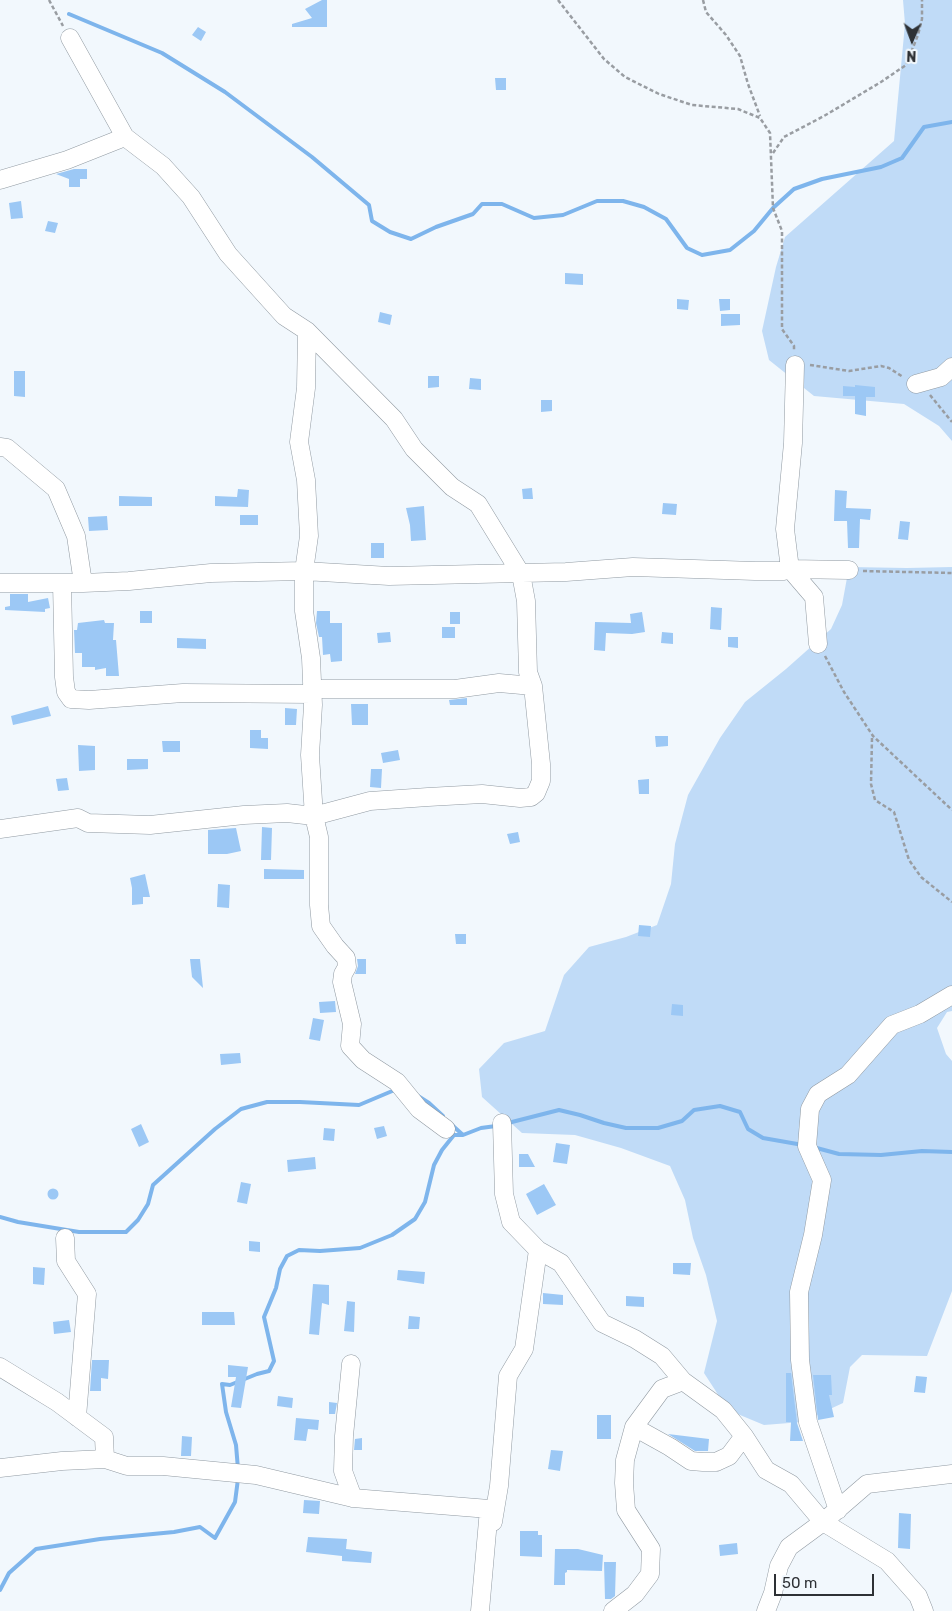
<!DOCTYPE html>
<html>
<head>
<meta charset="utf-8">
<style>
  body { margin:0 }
  #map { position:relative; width:952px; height:1611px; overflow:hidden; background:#f2f8fd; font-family:Rubik,sans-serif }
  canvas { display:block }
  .north { position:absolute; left:887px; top:15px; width:50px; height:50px; -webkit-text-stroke:4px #f2f8fd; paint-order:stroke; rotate:182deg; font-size:14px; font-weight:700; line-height:20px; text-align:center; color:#2e3135 }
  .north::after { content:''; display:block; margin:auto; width:18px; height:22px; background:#2e3135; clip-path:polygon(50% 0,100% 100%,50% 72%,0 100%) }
  .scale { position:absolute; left:774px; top:1574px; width:100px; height:22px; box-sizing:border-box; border:2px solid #2e3135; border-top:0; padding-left:6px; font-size:15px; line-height:18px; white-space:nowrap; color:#2e3135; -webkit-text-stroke:4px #f2f8fd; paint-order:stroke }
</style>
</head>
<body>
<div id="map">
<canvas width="952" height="1611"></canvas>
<div class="north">N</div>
<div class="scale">50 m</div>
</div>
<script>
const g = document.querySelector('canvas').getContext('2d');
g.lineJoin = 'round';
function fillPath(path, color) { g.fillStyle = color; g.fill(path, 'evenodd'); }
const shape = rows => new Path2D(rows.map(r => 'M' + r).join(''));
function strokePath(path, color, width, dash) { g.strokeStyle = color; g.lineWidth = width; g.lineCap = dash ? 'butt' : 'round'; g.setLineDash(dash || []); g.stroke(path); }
fillPath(shape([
  [903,0,952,0,952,441,939,426,904,404,814,396,769,360,762,331,776,267,785,237,894,141,905,24],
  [849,567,907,568,952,567,952,1011,947,1012,937,1028,946,1054,952,1061,952,1291,927,1356,862,1355,850,1367,843,1403,802,1422,764,1425,728,1410,704,1373,717,1321,706,1275,693,1238,685,1200,670,1166,621,1148,575,1135,522,1133,482,1097,479,1069,504,1043,545,1031,564,975,589,947,626,937,657,925,671,884,675,844,688,795,720,738,745,702,786,669,831,629,842,605]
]), '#c0dbf7');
strokePath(shape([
  [69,14,162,53,225,92,312,157,369,205,372,221,390,232,411,239,436,227,473,214,482,204,502,204,534,218,563,215,597,201,623,201,644,207,666,219,687,248,702,255,730,250,754,231,773,208,794,189,822,179,881,167,902,158,924,127,952,122],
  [418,1096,429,1103,443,1116],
  [508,1123,559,1110,580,1115,604,1123,626,1128,658,1128,682,1121,694,1110,720,1106,740,1112,748,1129,763,1138,803,1145],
  [452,1125,463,1135],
  [813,1147,839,1154,881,1155,922,1151,952,1152],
  [0,1217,18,1222,79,1232,126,1232,138,1220,148,1204,153,1185,215,1129,241,1109,267,1102,300,1102,359,1105,397,1089],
  [238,1469,236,1445,226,1412,222,1384,230,1385,257,1374,269,1371,274,1361,264,1317,276,1288,280,1269,287,1256,299,1250,320,1251,360,1248,392,1235,415,1219,425,1202,434,1165,442,1150,454,1135,463,1135,481,1128,496,1126],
  [0,1590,9,1573,36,1549,100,1539,174,1532,200,1527,215,1538,235,1502,238,1479]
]), '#7eb5ec', 4);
fillPath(shape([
  [322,0,327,0,327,27,292,27,292,24,312,18,305,9],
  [198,27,206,32,201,41,192,35],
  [495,78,506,78,506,90,496,90],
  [74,169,87,169,87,179,80,179,80,187,69,187,69,179,56,174],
  [21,201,23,218,11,219,9,203],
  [48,221,58,223,55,233,45,231],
  [565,273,583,274,583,285,565,284],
  [677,299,689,300,688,310,677,309],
  [719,299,730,299,730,310,720,311],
  [380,312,392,315,390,325,378,322],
  [721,314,740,314,740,325,721,326],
  [14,371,25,371,25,397,14,396],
  [428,376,439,376,439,387,428,388],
  [470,378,481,379,481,390,469,389],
  [855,385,875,387,875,397,866,397,866,416,855,414,855,396,843,396,843,386,855,387],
  [541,400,552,400,552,411,541,412],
  [532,488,533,499,523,499,522,489],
  [238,489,249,490,248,507,215,506,215,496,237,497],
  [835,490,847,491,846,508,871,509,870,520,860,519,859,548,848,548,847,521,834,521],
  [119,496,152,497,152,506,119,506],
  [663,503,677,504,676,515,662,514],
  [424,506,426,540,411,541,410,525,406,508],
  [240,515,258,515,258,525,240,525],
  [107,516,108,530,89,531,88,517],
  [900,521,910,522,908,540,898,539],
  [371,543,384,543,384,558,371,558],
  [10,594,28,594,28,602,48,598,50,608,45,609,45,612,5,610,5,607,10,606],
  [711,607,722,608,721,630,710,629],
  [140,611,152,611,152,623,140,623],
  [317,611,330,611,330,623,342,623,342,661,331,662,330,654,323,655,322,637,319,637,316,623],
  [450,612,460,612,460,624,450,624],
  [642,612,645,632,632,634,606,633,605,651,594,650,595,622,631,623,630,614],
  [104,620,105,623,114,623,113,640,116,640,119,676,106,676,106,668,95,670,95,667,82,667,82,653,75,653,74,630,77,630,78,623],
  [442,627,455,627,455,638,442,638],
  [390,632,391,642,378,643,377,633],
  [662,632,673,633,673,644,661,643],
  [728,637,738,637,738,648,728,647],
  [177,638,206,639,206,649,177,648],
  [467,698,467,705,450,705,449,700],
  [351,704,368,704,368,725,352,725],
  [48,706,51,716,13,725,11,716],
  [285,708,297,709,296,725,285,725],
  [250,730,261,730,261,738,268,738,268,749,250,748],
  [655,736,668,736,668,746,656,747],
  [162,741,180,741,180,752,163,752],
  [78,745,95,746,95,770,79,771],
  [398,750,400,760,383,763,381,753],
  [127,759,148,759,148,769,127,770],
  [371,769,382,769,381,788,370,787],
  [67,778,69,790,58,791,56,779],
  [649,779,649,794,639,794,638,780],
  [262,827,272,828,271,860,261,860],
  [236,828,241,851,227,854,208,854,208,830],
  [518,832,520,842,510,844,507,834],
  [264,869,304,870,304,879,264,879],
  [145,874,150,897,143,897,143,904,132,905,132,888,130,878],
  [218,884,230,885,229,908,217,907],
  [639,925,651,926,650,937,638,936],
  [455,934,466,934,466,944,456,944],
  [190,959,200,959,203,988,192,977],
  [357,959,366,959,366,974,355,974,358,966],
  [335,1001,336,1012,320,1013,319,1002],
  [672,1004,683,1005,683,1016,671,1015],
  [313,1018,324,1020,320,1041,309,1039],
  [240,1053,241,1063,221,1065,220,1054],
  [141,1124,149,1142,139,1147,131,1129],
  [384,1126,387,1136,377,1139,374,1128],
  [324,1128,335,1129,334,1141,323,1140],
  [556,1143,570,1145,567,1164,553,1162],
  [519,1154,528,1154,535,1167,519,1167],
  [315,1157,316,1169,288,1172,287,1160],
  [241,1182,251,1184,247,1204,237,1202],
  [544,1184,556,1205,537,1215,526,1194],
  '47.5 1194a5.5 5.5 0 1 1 11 0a5.5 5.5 0 1 1-11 0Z',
  [249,1241,260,1242,260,1252,249,1251],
  [673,1263,691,1263,690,1275,673,1274],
  [33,1267,45,1268,44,1285,33,1284],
  [398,1270,425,1272,424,1284,397,1280],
  [313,1284,329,1285,329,1305,322,1303,319,1335,309,1334],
  [543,1293,563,1295,563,1305,543,1304],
  [626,1296,644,1297,644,1307,626,1306],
  [347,1301,355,1302,354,1332,344,1331],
  [202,1312,234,1312,235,1325,202,1325],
  [409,1316,420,1317,419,1329,408,1329],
  [69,1320,71,1332,54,1334,53,1322],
  [92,1360,109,1360,108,1379,101,1378,101,1391,90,1391],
  [228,1365,248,1367,241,1408,231,1407,236,1377,228,1377],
  [786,1373,791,1373,797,1423,803,1441,790,1441,791,1422,786,1422],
  [813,1375,831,1375,832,1395,829,1395,834,1417,818,1420],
  [916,1376,927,1377,925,1393,914,1392],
  [278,1396,293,1398,292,1408,277,1406],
  [329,1402,337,1403,335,1414,329,1414],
  [597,1415,611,1415,611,1439,597,1439],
  [296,1418,319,1420,318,1430,308,1429,306,1441,294,1440],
  [668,1434,709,1439,708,1451,695,1451],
  [182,1436,192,1437,191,1456,181,1456],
  [362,1438,362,1450,354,1450,355,1439],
  [551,1450,563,1451,560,1471,548,1469],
  [304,1500,320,1501,319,1514,303,1513],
  [899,1513,911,1514,910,1549,898,1548],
  [520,1531,538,1531,538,1535,542,1535,542,1557,520,1556],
  [308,1537,347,1539,346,1549,372,1552,371,1563,342,1561,342,1556,306,1552],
  [737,1543,738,1554,720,1556,719,1545],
  [555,1549,578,1549,603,1555,602,1571,567,1570,567,1572,565,1573,565,1585,554,1585],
  [604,1562,616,1562,615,1596,611,1599,605,1599]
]), '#9cc8f5');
const minor = shape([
  [0,180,67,160,125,137],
  [307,331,306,388,299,442,306,480,309,536,304,571,304,611,311,658,313,705,310,755,314,816,319,837,319,905,321,926,335,946,346,958,347,967,343,974,342,982,352,1024,350,1046,363,1060,397,1082,419,1109,446,1129],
  [795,365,793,443,785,529,790,569,814,597,818,644],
  [916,384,941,377,952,367],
  [0,447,7,448,56,489,76,536,83,583],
  [0,583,83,583,129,581,211,573,304,571,389,576,566,572,633,567,755,571,783,571,790,569,849,570],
  [62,583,64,677,66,692,71,699,89,700,183,693,313,694],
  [313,689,455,689,499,683,533,686],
  [0,829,78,818,88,823,150,825,244,815,287,813,314,816,370,801,428,797,482,794,520,798,531,797,536,793,541,781,541,764,533,686,528,672,526,601,521,574,478,504,452,487,414,449,394,419,307,331,284,316,228,254,191,197,163,166,125,137,70,38],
  [502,1123,504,1194,511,1222,538,1250,561,1263,602,1323,635,1339,662,1356,683,1381,723,1410,744,1436,766,1470,791,1484,823,1522,887,1561,918,1596,924,1611],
  [65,1238,66,1261,87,1294,77,1417],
  [351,1364,344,1436,343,1471,353,1498],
  [0,1367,57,1402,104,1437,105,1459,127,1466,163,1466,256,1475,353,1498,489,1509,480,1611],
  [634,1427,670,1447,691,1461,703,1462,716,1462,729,1456,744,1436],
  [0,1468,62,1461,105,1459],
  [838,1510,808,1422,800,1360,799,1292,813,1235,822,1180,807,1146,810,1109,818,1094,848,1075,892,1025,920,1014,952,995],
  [493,1522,499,1486,508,1376,524,1349,538,1250],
  [613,1611,635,1594,650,1574,651,1549,626,1510,624,1483,625,1460,634,1427,662,1389,683,1381],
  [766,1611,773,1593,779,1566,789,1547,823,1522,867,1484,952,1474]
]);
strokePath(minor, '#919aa2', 19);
strokePath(shape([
  [49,0,63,26],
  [558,0,604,59,625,77,659,94,692,105,738,109,760,118,770,133,773,208,782,231,782,329,794,346,794,350],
  [703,0,706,12,726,35,740,56,748,84,760,116],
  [773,153,784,137,824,116,881,82,906,65,918,35,922,19,922,0],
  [810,365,849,371,881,366,889,368,903,377],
  [930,395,952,422],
  [863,571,952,573],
  [825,656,844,692,873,736,952,810],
  [872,738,871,784,875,800,894,812,909,860,921,877,952,902]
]), '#999da2', 2.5, [4, 2.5]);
strokePath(minor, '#fff', 18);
</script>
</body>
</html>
